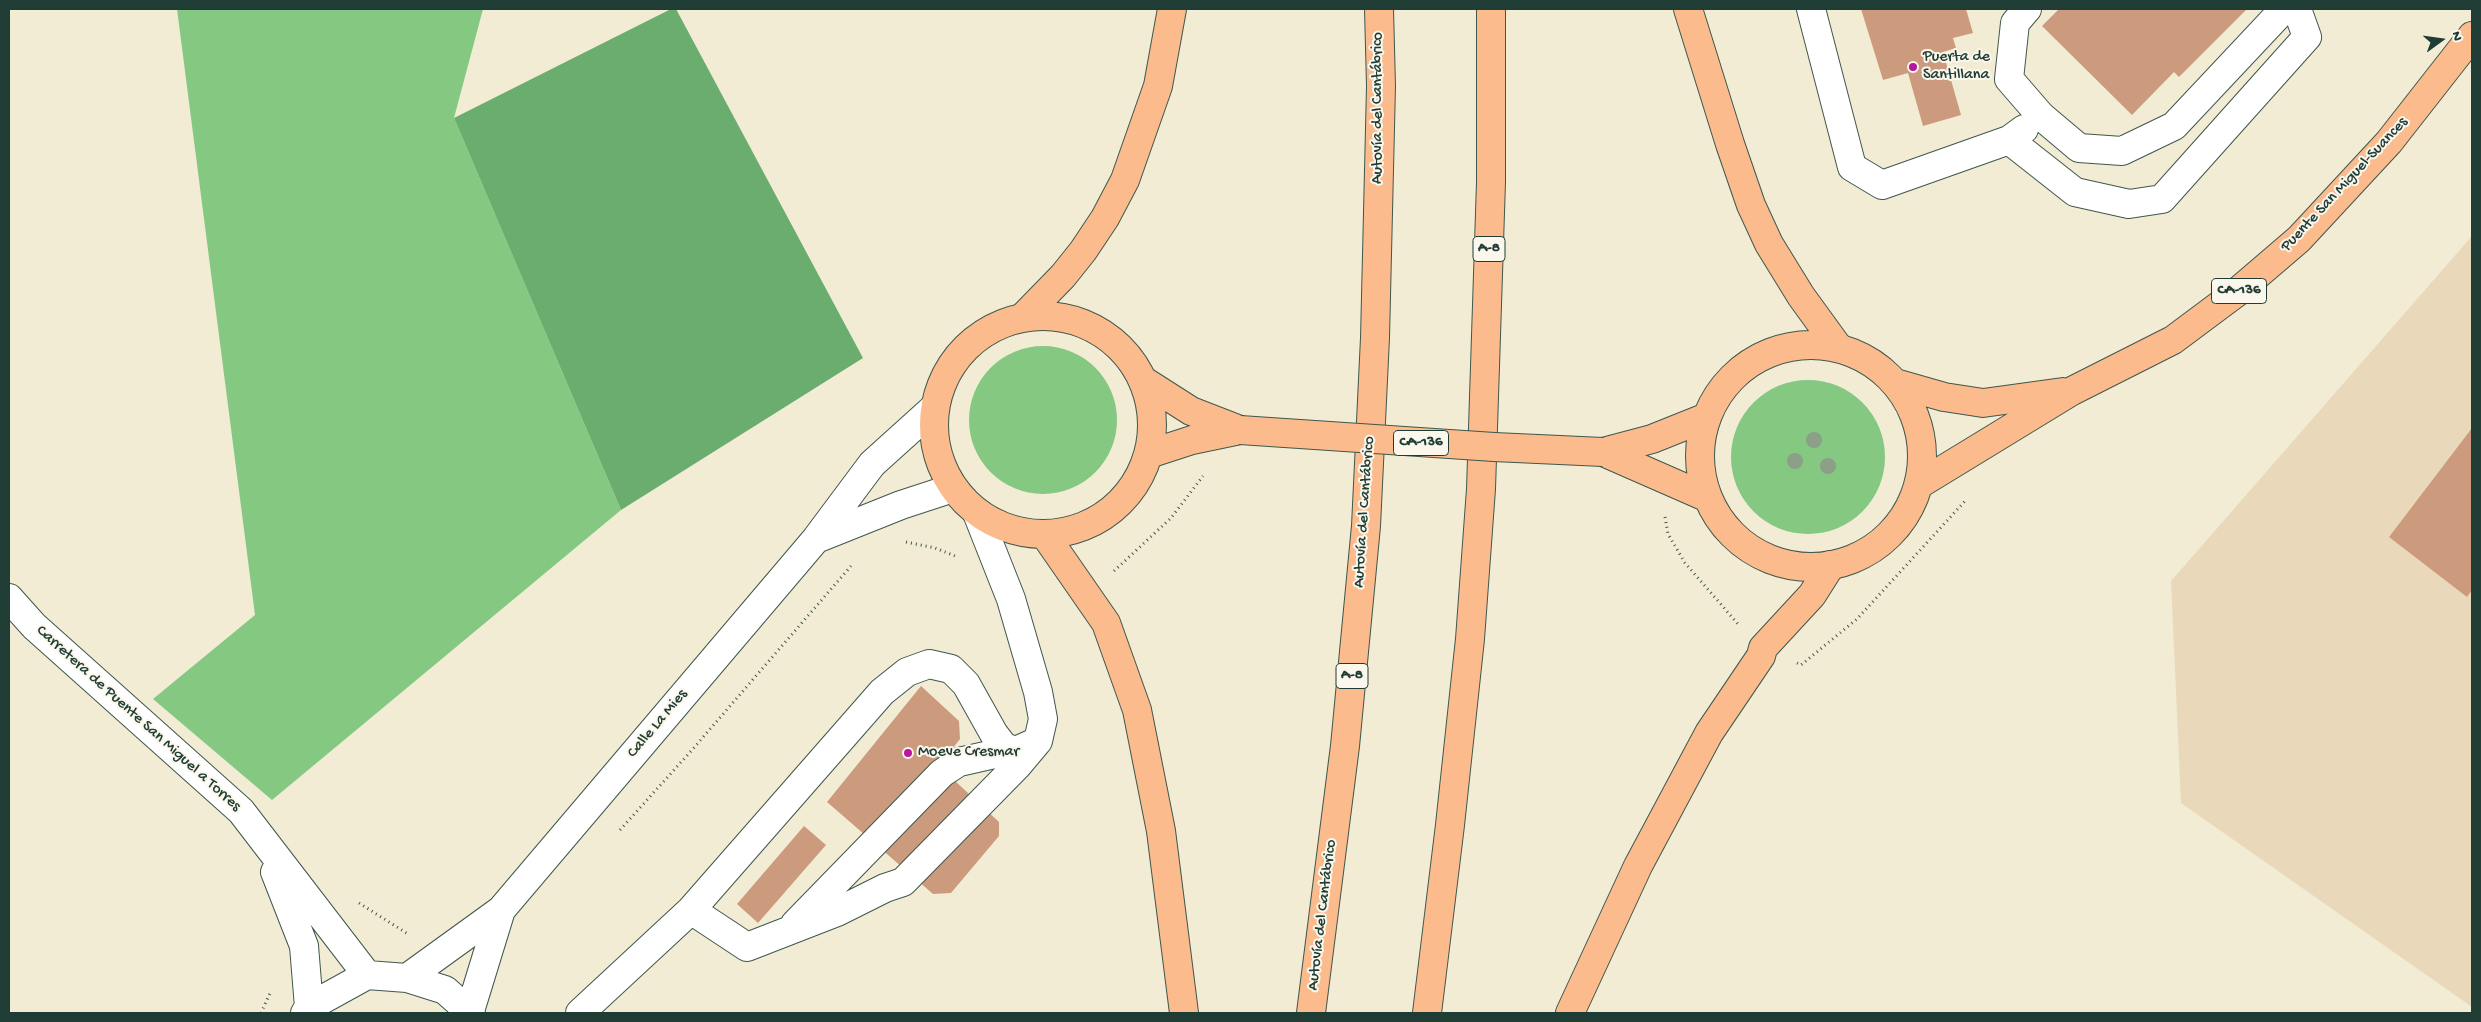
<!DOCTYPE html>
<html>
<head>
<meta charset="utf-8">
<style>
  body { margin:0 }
  #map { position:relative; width:2481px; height:1022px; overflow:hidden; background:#f2ecd5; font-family:"Gochi Hand",sans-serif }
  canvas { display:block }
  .frame { position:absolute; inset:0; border:10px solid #1f3d34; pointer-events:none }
  .north { position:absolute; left:2416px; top:15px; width:50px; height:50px; -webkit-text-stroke:4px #fbf7ec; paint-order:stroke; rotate:76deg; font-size:14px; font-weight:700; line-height:20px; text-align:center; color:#1f3d34 }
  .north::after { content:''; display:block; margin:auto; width:18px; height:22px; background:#1f3d34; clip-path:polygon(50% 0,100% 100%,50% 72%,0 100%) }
</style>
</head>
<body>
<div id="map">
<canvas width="2481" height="1022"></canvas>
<div class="frame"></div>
<div class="north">N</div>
</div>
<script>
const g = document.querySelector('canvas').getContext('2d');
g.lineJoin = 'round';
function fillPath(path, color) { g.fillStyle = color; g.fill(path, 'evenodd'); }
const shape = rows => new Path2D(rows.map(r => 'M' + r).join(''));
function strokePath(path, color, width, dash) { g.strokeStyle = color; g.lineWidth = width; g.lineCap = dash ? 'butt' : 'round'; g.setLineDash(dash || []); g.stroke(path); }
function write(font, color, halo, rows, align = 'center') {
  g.font = font + ' "Gochi Hand",sans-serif'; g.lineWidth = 4; g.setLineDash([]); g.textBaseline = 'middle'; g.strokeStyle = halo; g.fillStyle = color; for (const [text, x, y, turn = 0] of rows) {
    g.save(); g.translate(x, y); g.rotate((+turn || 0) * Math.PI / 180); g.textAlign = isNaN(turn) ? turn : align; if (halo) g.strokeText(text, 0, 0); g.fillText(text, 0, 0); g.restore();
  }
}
fillPath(shape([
  [2472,236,2472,1007,2181,803,2171,581]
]), '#e9d9ba');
fillPath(shape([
  [177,9,483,9,454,118,621,510,272,800,153,699,255,615],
  '969 420a74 74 0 1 1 148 0a74 74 0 1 1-148 0Z',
  '1731 457a77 77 0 1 1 154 0a77 77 0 1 1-154 0Z'
]), '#84c881');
fillPath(shape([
  [671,9,676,9,863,358,621,510,454,118]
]), '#6bac6f');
fillPath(shape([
  [1861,9,1966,9,1973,33,1953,38,1956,48,1943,52,1961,115,1923,126,1908,73,1883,80],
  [2059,9,2247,9,2179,77,2174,72,2132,115,2042,26],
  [2472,428,2472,590,2467,597,2389,537],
  [921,686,959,721,960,739,939,766,999,822,999,836,951,893,933,894,827,802],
  [804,826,826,845,758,923,737,904]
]), '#cc9b7e');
const minor = shape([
  [1811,9,1852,167,1882,185,2009,140,2024,129],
  [2027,9,2015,23,2009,79,2041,116,2079,148,2122,151,2174,126,2284,9],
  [2009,140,2075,192,2129,204,2162,199,2307,37,2297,9],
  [816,539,901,505,953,488],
  [9,598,34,626,241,811,367,975],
  [275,872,304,946,309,1007],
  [691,910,747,947,837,912,885,888,903,882,1017,766,1038,741,1043,719,1038,692,1011,599,977,513],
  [795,924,942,773,959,762,1003,752,1016,751],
  [407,978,501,910,816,539,872,464,934,408],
  [470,1011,501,910],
  [305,1013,309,1007,367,975,407,978,445,990,471,1013],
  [580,1013,691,910,882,692,907,672,929,664,951,669,966,684,994,734,1004,747,1016,751,1038,741]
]);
const major = shape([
  '934 425a109 109 0 1 1 218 0a109 109 0 1 1-218 0Z',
  '1700 456a111 111 0 1 1 222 0a111 111 0 1 1-222 0Z',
  [1144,381,1191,411,1240,430],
  [1895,383,1944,397,1983,403,2063,392],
  [1603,452,1708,498],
  [1603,452,1652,439,1707,417],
  [1149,454,1192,440,1240,430],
  [1918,485,2072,391,2173,340,2236,293,2299,239,2389,142,2472,36]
]);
const highway = shape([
  [1688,9,1730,144,1751,205,1769,244,1801,296,1838,347],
  [1024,316,1063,276,1083,251,1105,218,1125,180,1158,86,1172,9],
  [1045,535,1106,623,1137,710,1161,831,1184,1013],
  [1311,1013,1345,746,1366,526,1375,338,1381,86,1379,9],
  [1427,1013,1450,825,1470,639,1481,489,1491,182,1491,9],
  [1570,1013,1638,866,1709,733,1761,656,1763,648,1812,595,1831,565]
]);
strokePath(minor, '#3f574c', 30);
strokePath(major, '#3f574c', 30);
strokePath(highway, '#3f574c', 30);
strokePath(shape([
  [1665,517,1668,534,1685,563,1738,624],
  [906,542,935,548,955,556],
  [1114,571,1171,518,1203,476],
  [1797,663,1801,665,1857,619,1966,500],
  [620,830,692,750,851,566],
  [359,903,408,934],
  [261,1013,271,991]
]), '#3f574c', 3, [1, 4]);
strokePath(minor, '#fff', 28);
strokePath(major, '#fbbb8d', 28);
strokePath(highway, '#fbbb8d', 28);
const majorBridge = shape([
  [1240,430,1494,447,1603,452]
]);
strokePath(majorBridge, '#3f574c', 30, []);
strokePath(majorBridge, '#fbbb8d', 28);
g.fillStyle = '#8c9f87';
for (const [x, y] of [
  [1814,440],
  [1795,461],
  [1828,466]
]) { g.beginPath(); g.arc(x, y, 8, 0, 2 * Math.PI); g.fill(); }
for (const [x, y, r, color] of [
  [1913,67,5,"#b5179e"],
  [908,753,5,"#b5179e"]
]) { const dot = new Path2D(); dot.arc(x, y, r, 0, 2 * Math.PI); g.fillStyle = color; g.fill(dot); strokePath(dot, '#fbf7ec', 2); }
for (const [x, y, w] of [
  [1489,249,32],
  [2239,291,55],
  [1421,443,55],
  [1352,676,32]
]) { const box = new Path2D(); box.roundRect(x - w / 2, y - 12.5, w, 25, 4); g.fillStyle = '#fbf7ec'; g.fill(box); strokePath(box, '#1f3d34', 1); }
write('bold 15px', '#1f3d34', null, [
  ["A-8",1489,249],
  ["CA-136",2239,291],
  ["CA-136",1421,443],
  ["A-8",1352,676]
]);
write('16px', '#1f3d34', '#fbf7ec', [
  ["Puerta de",1923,58],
  ["Santillana",1923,76],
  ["Moeve Cresmar",918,753]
], 'left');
write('16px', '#1f3d34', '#fbf7ec', [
  ["Autovía del Cantábrico",1379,108,-90],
  ["Puente San Miguel-Suances",2345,185,-47],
  ["Autovía del Cantábrico",1365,512,-86],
  ["Carretera de Puente San Miguel a Torres",138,719,42],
  ["Calle La Mies",658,724,-50],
  ["Autovía del Cantábrico",1323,915,-83]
]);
</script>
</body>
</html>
